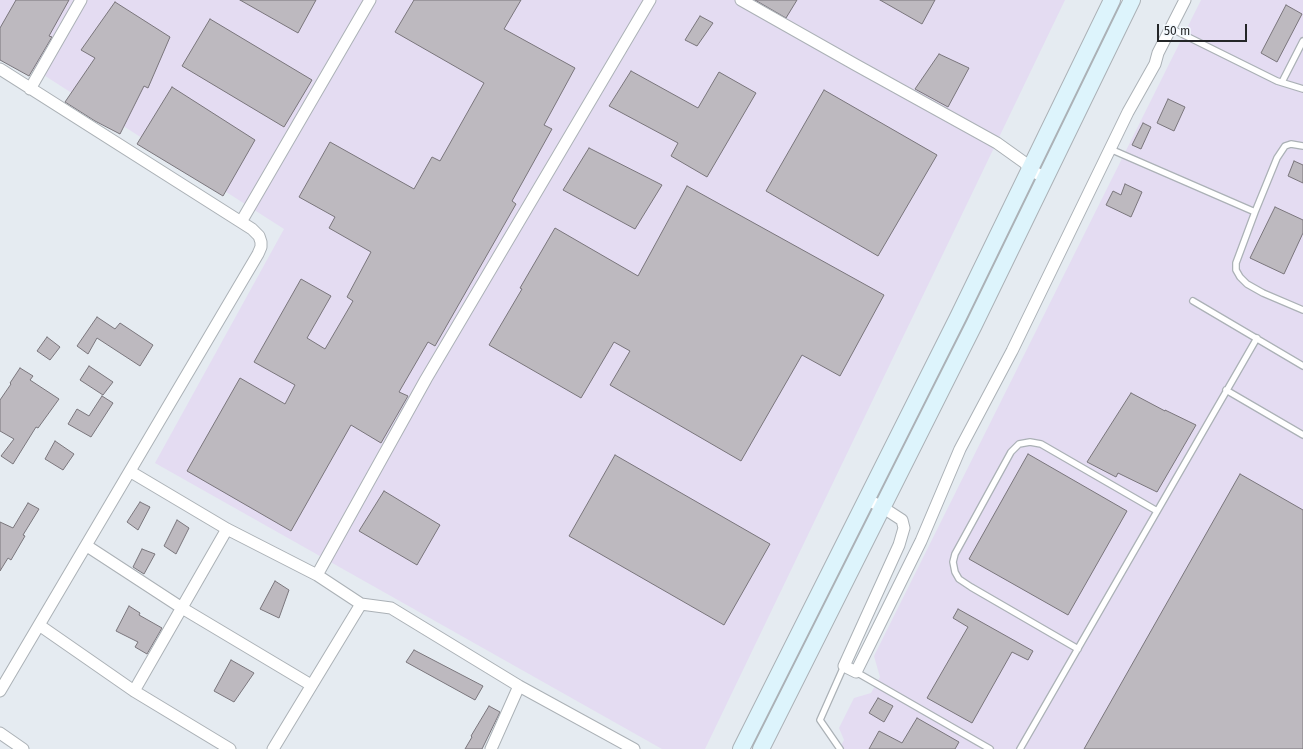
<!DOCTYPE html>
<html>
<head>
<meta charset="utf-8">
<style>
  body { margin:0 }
  #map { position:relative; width:1303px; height:749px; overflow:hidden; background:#e5ebf1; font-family:"Fira Sans",sans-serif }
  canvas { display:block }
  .scale { position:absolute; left:1157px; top:24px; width:90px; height:18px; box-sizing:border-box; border:2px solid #242628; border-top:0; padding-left:5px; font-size:12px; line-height:14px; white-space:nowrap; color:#242628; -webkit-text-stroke:3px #f3f9fe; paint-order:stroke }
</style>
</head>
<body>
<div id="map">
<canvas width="1303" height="749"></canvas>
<div class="scale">50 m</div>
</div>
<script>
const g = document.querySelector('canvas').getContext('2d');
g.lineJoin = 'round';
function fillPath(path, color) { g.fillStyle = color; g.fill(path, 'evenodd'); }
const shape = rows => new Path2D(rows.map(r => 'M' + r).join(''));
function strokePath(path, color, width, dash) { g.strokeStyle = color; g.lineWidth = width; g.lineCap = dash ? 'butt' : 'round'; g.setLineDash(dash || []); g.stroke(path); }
fillPath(shape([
  [0,0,1065,0,705,749,662,749,155,463,284,229,0,47],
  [1201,0,1303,0,1303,749,839,749,844,740,839,728,854,698,871,693,880,677,874,656]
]), '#e4dcf2');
const building = shape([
  [16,0,69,0,49,36,52,37,29,76,0,60,0,28,16,0],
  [240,0,316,0,298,33,240,0],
  [414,0,521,0,504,29,575,68,544,125,552,129,512,201,516,204,435,346,428,342,399,392,408,396,381,443,351,425,291,531,187,471,240,378,285,404,295,385,254,362,301,279,331,296,307,338,325,349,353,301,347,297,371,252,329,228,335,217,299,197,330,142,414,189,432,157,440,161,484,83,395,32,414,0],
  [755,0,797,0,786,18,755,0],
  [880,0,935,0,922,24,880,0],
  [115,2,170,37,148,88,144,86,120,134,95,121,65,102,95,58,81,50,115,2],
  [1286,5,1302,14,1277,62,1261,53,1286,5],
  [700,16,713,23,697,46,685,40,700,16],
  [210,19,312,80,284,127,182,66,210,19],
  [939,54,969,68,948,107,915,89,939,54],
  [631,71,698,108,719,72,756,93,707,177,671,156,678,143,609,106,631,71],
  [172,87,255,140,223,196,137,144,172,87],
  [824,90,937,155,878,256,766,191,824,90],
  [1168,99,1185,107,1174,131,1157,123,1168,99],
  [1143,123,1151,127,1141,149,1132,145,1143,123],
  [589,148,662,185,635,229,563,190,589,148],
  [1294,161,1303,165,1303,183,1288,176,1294,161],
  [1125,184,1142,192,1131,217,1106,205,1113,191,1121,195,1125,184],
  [687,186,884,295,840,376,802,355,741,461,610,385,630,351,614,342,581,398,489,345,522,289,520,288,555,228,638,276,687,186],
  [1275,207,1303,220,1303,233,1284,274,1250,258,1275,207],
  [97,317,115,329,120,323,153,345,140,366,97,338,88,354,77,346,97,317],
  [47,337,60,347,50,360,37,351,47,337],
  [89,366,113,382,103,395,80,380,89,366],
  [20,368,33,376,30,380,59,399,38,428,36,427,13,464,1,456,14,439,0,431,0,400,11,384,10,383,20,368],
  [1131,393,1165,411,1165,410,1196,425,1157,492,1118,473,1116,477,1087,462,1131,393],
  [102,396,113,403,91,437,68,424,77,409,89,416,102,396],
  [55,441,74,454,63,470,45,459,55,441],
  [1028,454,1127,511,1068,615,969,559,1028,454],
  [615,455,770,544,724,625,569,536,615,455],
  [1240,474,1303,510,1303,749,1084,749,1240,474],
  [384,491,440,525,417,565,359,531,384,491],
  [140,502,150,507,138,530,127,522,140,502],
  [28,503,39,509,23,535,25,536,11,560,8,558,0,571,0,522,13,528,28,503],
  [177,520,189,528,176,554,164,546,177,520],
  [142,549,155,554,144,574,133,567,142,549],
  [275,581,289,590,279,618,260,609,275,581],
  [129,606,140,613,139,615,162,628,147,654,135,647,138,642,116,631,129,606],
  [958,609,1033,651,1028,660,1012,652,972,723,927,698,968,627,953,618,958,609],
  [414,650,483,686,475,700,406,662,414,650],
  [231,660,254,673,234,702,214,691,231,660],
  [878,698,893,706,884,722,869,713,878,698],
  [489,706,500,712,482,749,465,749,472,737,471,736,489,706],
  [917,718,959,742,955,749,869,749,879,731,902,743,917,718]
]);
fillPath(building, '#bdb9bf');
strokePath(building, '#7a767c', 1);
const service = shape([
  [1170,28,1277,81,1303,89],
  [1282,82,1303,41],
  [1303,146,1291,144,1285,146,1277,158,1255,212,1236,263,1236,270,1240,277,1247,284,1263,293,1303,310],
  [1110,149,1255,212],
  [1193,301,1303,366],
  [1226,390,1303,435],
  [1078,649,971,587,959,579,955,572,953,562,955,554,1011,452,1019,444,1030,442,1041,444,1157,511],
  [856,672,990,749],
  [840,749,820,720,844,666],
  [1020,749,1257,338]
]);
const minor = shape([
  [741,0,856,65,997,143,1025,163,1030,170,1046,178],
  [0,69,252,229,259,236,261,242,261,247,258,254,0,691],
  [30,89,81,0],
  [241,222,370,0],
  [131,472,227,529,317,575,361,604,391,608,519,686,634,749],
  [866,499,882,507,902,520,904,528,899,545,844,666,856,672,921,541,960,449,1012,351,1128,112,1155,64,1158,53,1185,0],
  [87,546,182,608,311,685],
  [317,575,426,379,650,0],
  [39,625,134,691,230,749],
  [134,691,227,529],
  [0,733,23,749],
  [273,749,361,604],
  [491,749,519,686]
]);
const secondary = shape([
  [741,749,958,317,1112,0],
  [761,749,974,325,1132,0]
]);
strokePath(service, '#abb1b6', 8);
strokePath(minor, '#abb1b6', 13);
strokePath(secondary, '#abb1b6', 18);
strokePath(service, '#fff', 5.5);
strokePath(minor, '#fff', 11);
strokePath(secondary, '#ddf4fc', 16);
</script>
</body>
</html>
